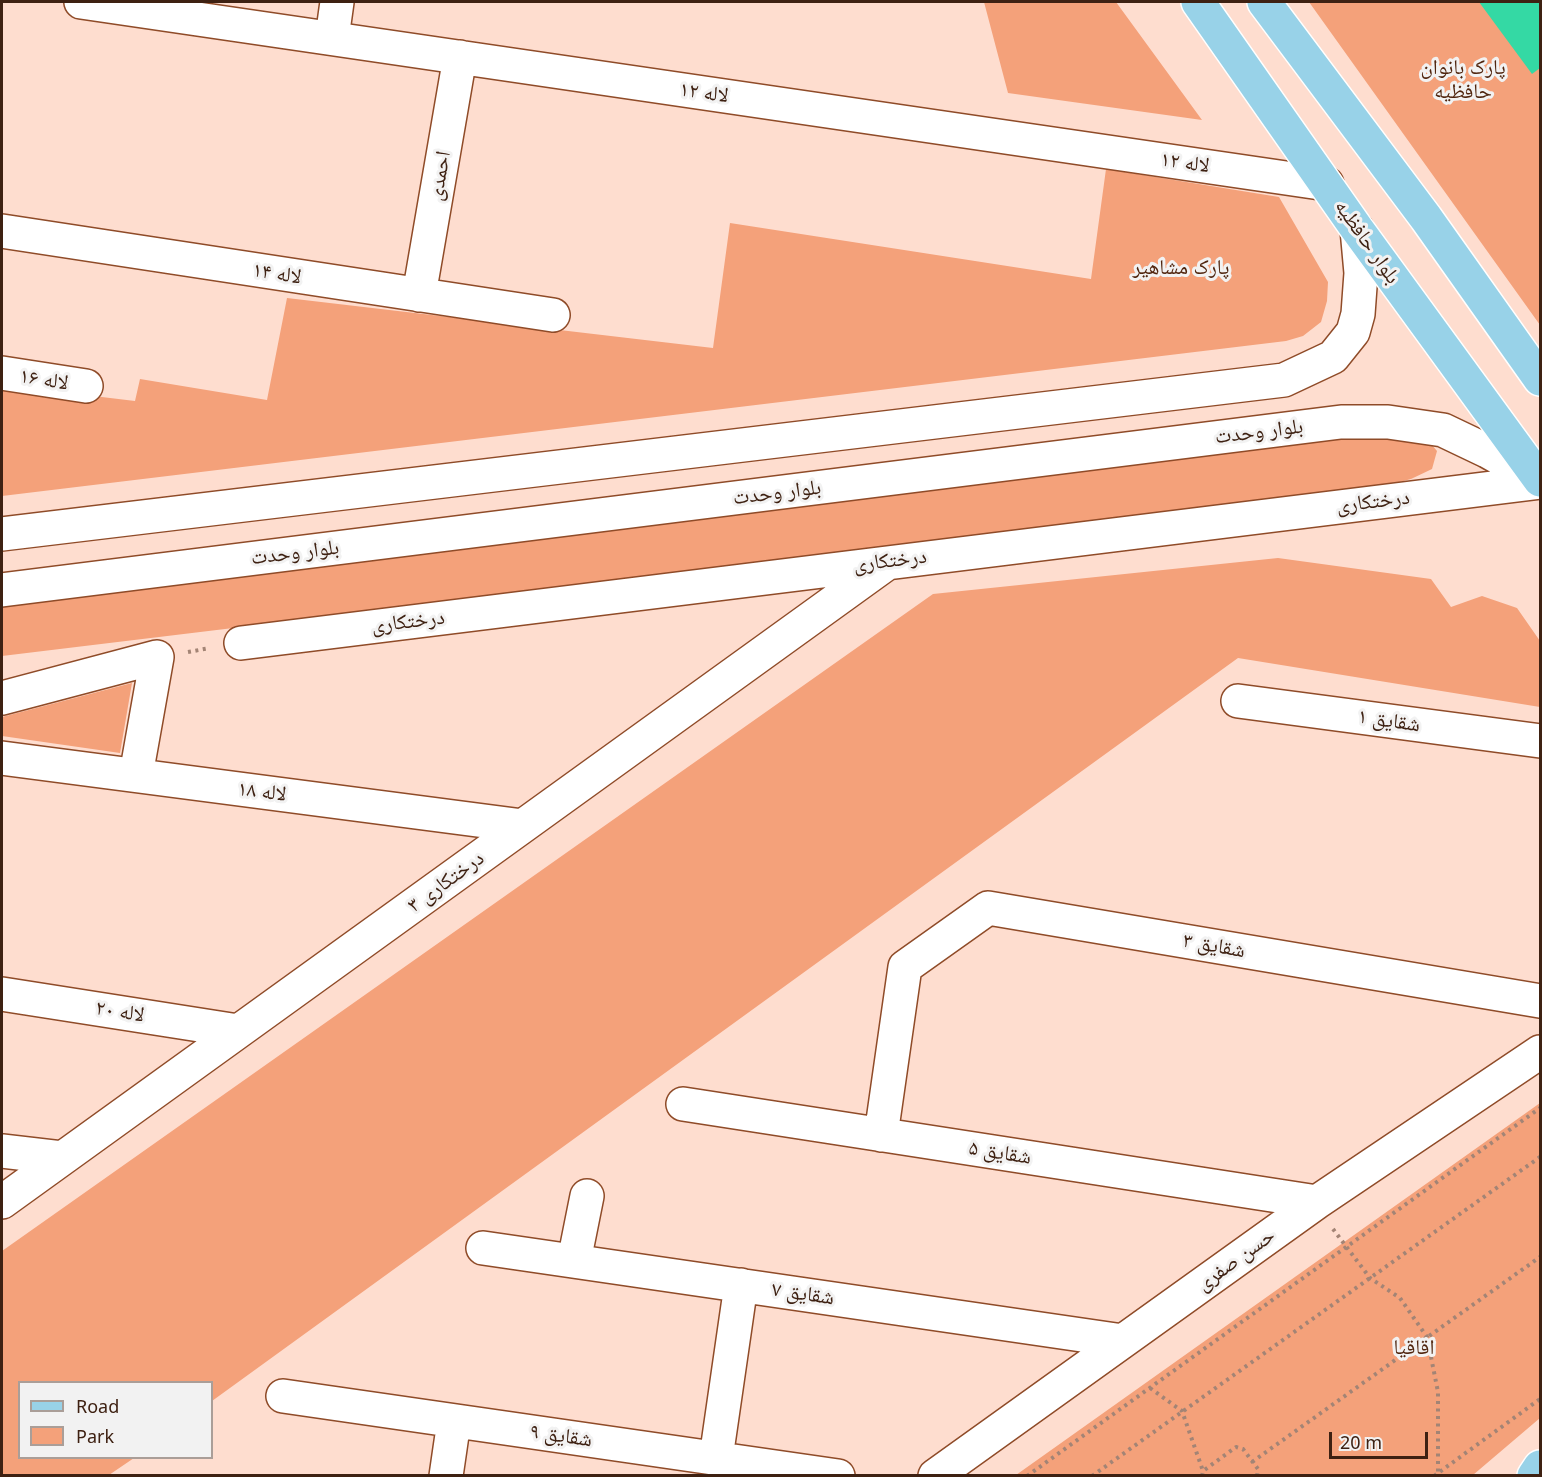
<!DOCTYPE html>
<html>
<head>
<meta charset="utf-8">
<style>
  body { margin:0 }
  #map { position:relative; width:1542px; height:1477px; overflow:hidden; background:#feddcf; font-family:"Noto Sans",sans-serif }
  canvas { display:block }
  .frame { position:absolute; inset:0; border:3px solid #3e2112; pointer-events:none }
  .legend { position:absolute; left:18px; top:1381px; width:195px; height:78px; box-sizing:border-box; background:#f2f2f2; border:2px solid #aa9e98; margin:0; padding:8px 10px; list-style:none; font-size:18px; color:#3e2112 }
  .legend li { display:flex; align-items:center; gap:12px; height:30px }
  .legend b { width:30px; border:2px solid #aa9e98 }
  .scale { position:absolute; left:1329px; top:1432px; width:99px; height:27px; box-sizing:border-box; border:3px solid #3e2112; border-top:0; padding-left:8px; font-size:18px; line-height:21px; white-space:nowrap; color:#3e2112; -webkit-text-stroke:4px #f2f2f2; paint-order:stroke }
</style>
</head>
<body>
<div id="map">
<canvas width="1542" height="1477"></canvas>
<div class="frame"></div>
<ul class="legend">
<li><b style="height:8px;background:#98d2e8"></b>Road</li>
<li><b style="height:16px;background:#f4a17a"></b>Park</li>
</ul>
<div class="scale">20 m</div>
</div>
<script>
const g = document.querySelector('canvas').getContext('2d');
g.lineJoin = 'round';
function fillPath(path, color) { g.fillStyle = color; g.fill(path, 'evenodd'); }
const shape = rows => new Path2D(rows.map(r => 'M' + r).join(''));
function strokePath(path, color, width, dash) { g.strokeStyle = color; g.lineWidth = width; g.lineCap = dash ? 'butt' : 'round'; g.setLineDash(dash || []); g.stroke(path); }
function write(font, color, halo, rows, align = 'center') {
  g.font = font + ' "Noto Sans","Noto Naskh Arabic",sans-serif'; g.lineWidth = 6; g.setLineDash([]); g.textBaseline = 'middle'; g.strokeStyle = halo; g.fillStyle = color; for (const [text, x, y, turn = 0] of rows) {
    g.save(); g.translate(x, y); g.rotate((+turn || 0) * Math.PI / 180); g.textAlign = isNaN(turn) ? turn : align; if (halo) g.strokeText(text, 0, 0); g.fillText(text, 0, 0); g.restore();
  }
}
fillPath(shape([
  [984,2,1116,2,1202,120,1008,93],
  [1309,2,1540,2,1540,325],
  [1106,169,1279,197,1328,282,1327,301,1321,322,1303,336,1286,341,2,496,2,385,135,401,140,379,267,400,287,298,713,348,730,223,1091,279],
  [1357,435,1426,438,1437,451,1432,469,1411,479,1365,491,2,656,2,604],
  [1278,558,1431,579,1451,607,1482,596,1517,608,1540,641,1540,707,1238,658,212,1401,212,1382,20,1382,20,1458,134,1458,109,1475,2,1475,2,1251,933,594],
  [132,683,120,753,2,736,2,717],
  [1540,1103,1540,1418,1473,1475,1016,1475]
]), '#f4a17a');
fillPath(shape([
  [1479,2,1540,2,1540,68,1532,74]
]), '#34d9a4');
const minor = shape([
  [81,2,1327,184],
  [332,38,337,2],
  [2,231,553,315],
  [419,295,460,57],
  [2,373,86,386],
  [2,534,1284,380,1333,357,1353,332,1358,314,1361,273,1357,229],
  [2,590,1341,422,1388,422,1443,430,1487,451,1540,481],
  [241,643,1540,482],
  [2,698,157,657,136,775],
  [1238,701,1540,741],
  [2,758,523,826],
  [2,994,238,1031],
  [683,1104,1317,1202],
  [881,1135,905,967,988,908,1540,1001],
  [2,1151,62,1158],
  [2,1202,886,564],
  [483,1248,1123,1341],
  [574,1261,587,1196],
  [283,1396,838,1476],
  [716,1458,741,1285],
  [446,1476,454,1421],
  [935,1476,1317,1202,1540,1052]
]);
const major = shape([
  [1198,2,1357,229,1540,480],
  [1264,2,1426,218,1540,379],
  [1534,1476,1540,1467]
]);
strokePath(minor, '#8f4b28', 36);
strokePath(major, '#fff', 36);
strokePath(shape([
  [188,652,210,648],
  [1333,1229,1370,1278,1400,1298,1427,1337,1438,1392,1438,1472],
  [1150,1388,1182,1411,1203,1471],
  [1252,1462,1540,1257],
  [1027,1476,1540,1108],
  [1092,1476,1540,1157],
  [1202,1476,1203,1471,1236,1447,1243,1449,1258,1469,1257,1476],
  [1434,1476,1540,1399]
]), '#a38475', 4, [3, 4.5]);
strokePath(minor, '#fff', 33);
strokePath(major, '#98d2e8', 33);
write('21px', '#50250e', '#f2f2f2', [
  ["پارک بانوان",1463,68],
  ["حافظیه",1463,92],
  ["پارک مشاهیر",1181,268],
  ["اقاقیا",1414,1348]
]);
write('21px', '#3e2112', '#f2f2f2', [
  ["لاله ۱۲",704,93,8],
  ["لاله ۱۲",1185,163,8],
  ["احمدی",440,176,-80],
  ["بلوار حافظیه",1367,242,55],
  ["لاله ۱۴",277,274,9],
  ["لاله ۱۶",44,380,9],
  ["بلوار وحدت",1259,432,-7],
  ["بلوار وحدت",777,493,-7],
  ["درختکاری",1373,502,-7],
  ["بلوار وحدت",295,553,-7],
  ["درختکاری",890,561,-7],
  ["درختکاری",408,622,-7],
  ["شقایق ۱",1389,721,8],
  ["لاله ۱۸",262,792,7],
  ["درختکاری ۳",446,882,-36],
  ["شقایق ۳",1214,946,10],
  ["لاله ۲۰",120,1012,9],
  ["شقایق ۵",1000,1153,9],
  ["حسن صفری",1236,1260,-36],
  ["شقایق ۷",803,1294,8],
  ["شقایق ۹",561,1436,8]
]);
</script>
</body>
</html>
